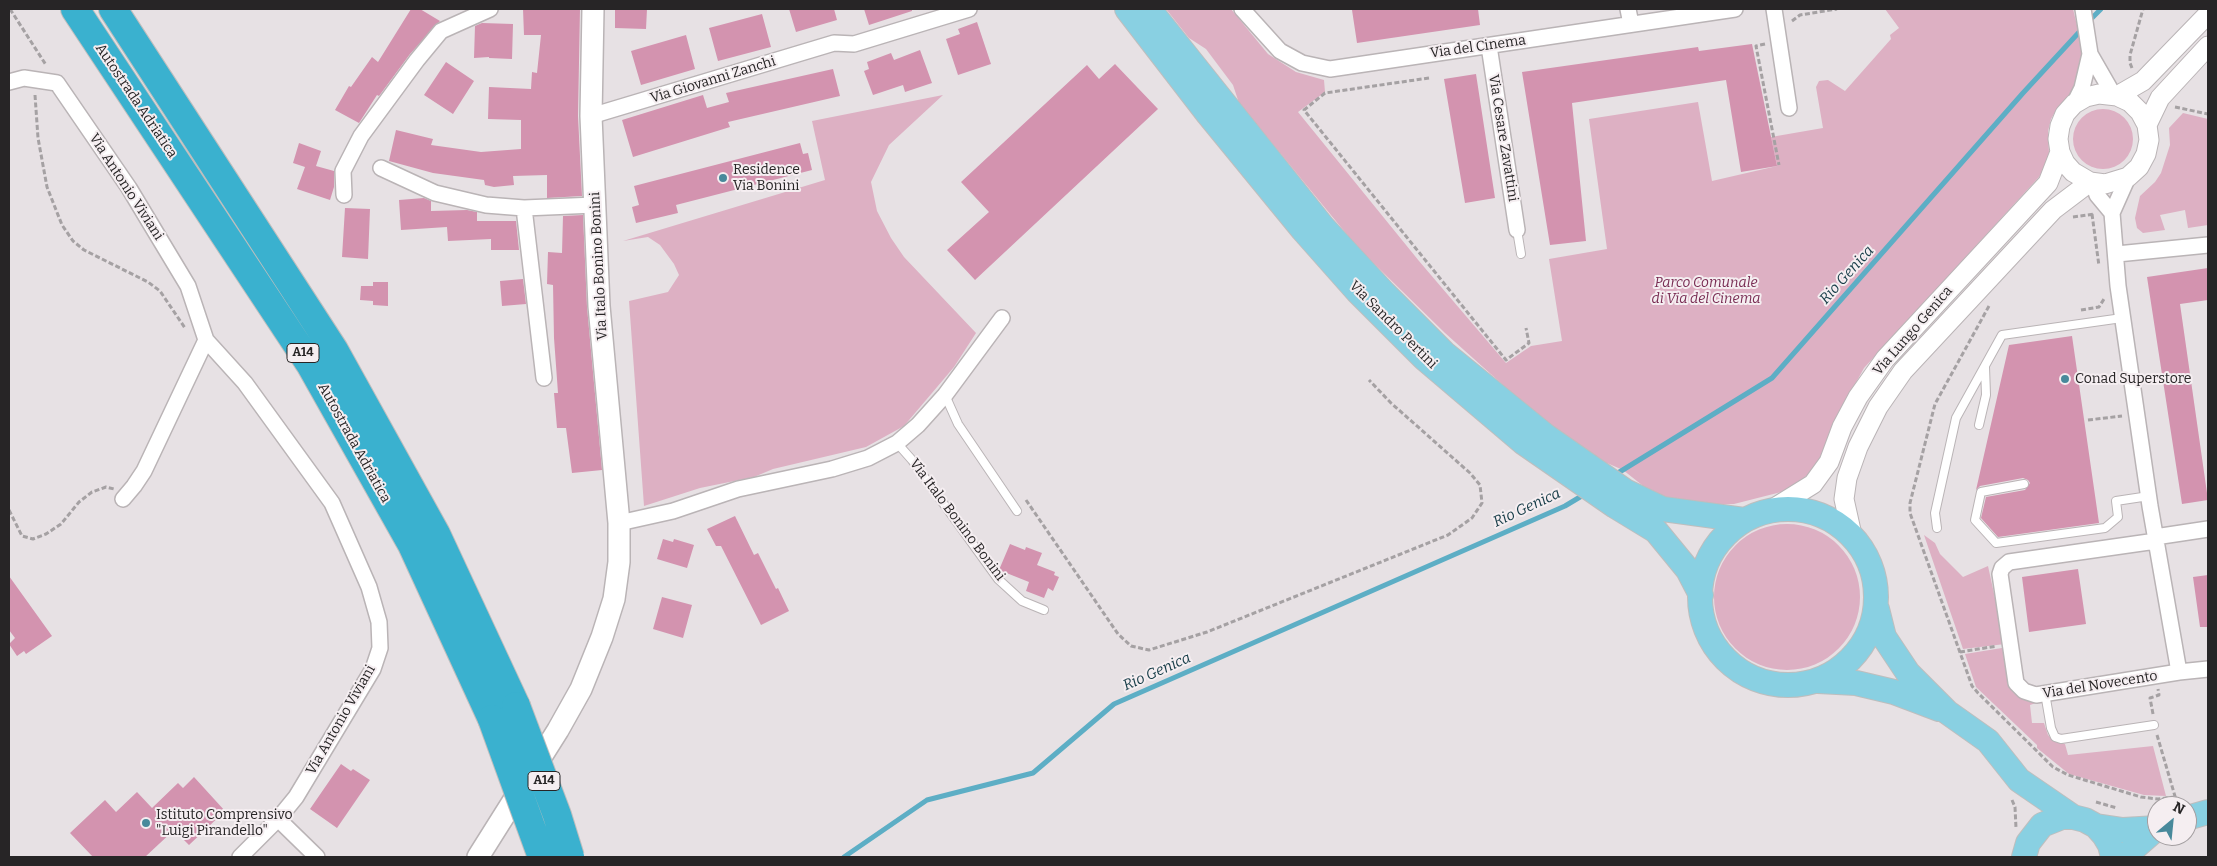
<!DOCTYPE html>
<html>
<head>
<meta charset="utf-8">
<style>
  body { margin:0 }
  #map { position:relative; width:2217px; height:866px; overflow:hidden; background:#e7e1e4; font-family:Bitter,serif }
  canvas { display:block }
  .frame { position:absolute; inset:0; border:10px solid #272526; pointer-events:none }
  .north { position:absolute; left:2147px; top:796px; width:50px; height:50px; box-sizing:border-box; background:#f5eef1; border:1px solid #a39ea0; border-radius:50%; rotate:28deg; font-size:14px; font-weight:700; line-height:20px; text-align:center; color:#272526 }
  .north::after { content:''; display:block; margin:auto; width:18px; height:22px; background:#48899b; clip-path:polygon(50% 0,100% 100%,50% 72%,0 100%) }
</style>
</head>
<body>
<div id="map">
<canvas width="2217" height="866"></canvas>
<div class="frame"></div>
<div class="north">N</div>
</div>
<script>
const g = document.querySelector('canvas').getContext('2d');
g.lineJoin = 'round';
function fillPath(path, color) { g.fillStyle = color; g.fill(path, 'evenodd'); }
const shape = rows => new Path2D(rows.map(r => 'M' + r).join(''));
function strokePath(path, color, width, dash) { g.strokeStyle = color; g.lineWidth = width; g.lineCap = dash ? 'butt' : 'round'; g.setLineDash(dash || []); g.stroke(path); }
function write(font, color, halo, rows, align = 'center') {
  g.font = font + ' Bitter,serif'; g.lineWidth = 4; g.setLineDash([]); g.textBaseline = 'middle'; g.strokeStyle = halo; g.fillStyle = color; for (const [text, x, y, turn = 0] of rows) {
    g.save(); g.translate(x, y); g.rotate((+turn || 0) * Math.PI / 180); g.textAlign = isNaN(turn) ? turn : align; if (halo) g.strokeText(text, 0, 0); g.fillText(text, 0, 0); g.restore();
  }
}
fillPath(shape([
  [1166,9,1231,9,1268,54,1296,72,1324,80,1325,92,1298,112,1419,261,1506,363,1531,346,1562,341,1549,259,1607,249,1589,119,1698,102,1712,181,1777,166,1771,137,1823,128,1816,87,1819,81,1828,80,1845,91,1891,39,1890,35,1899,28,1885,9,2073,9,2082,46,2082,64,2080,80,2067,100,2058,107,2051,119,2048,131,2049,153,2046,166,2039,177,1864,368,1837,417,1818,462,1810,473,1789,490,1734,504,1705,505,1674,500,1647,489,1623,470,1600,460,1541,419,1445,333,1358,248,1239,103,1233,85,1206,49,1189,38],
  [943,95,889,145,871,182,877,211,891,238,904,257,976,333,954,367,904,426,866,447,773,469,754,477,700,488,644,506,629,301,668,292,679,275,674,264,660,245,648,237,623,241,825,180,812,121],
  '2073 139a30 30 0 1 1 60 0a30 30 0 1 1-60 0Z',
  [2183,113,2208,119,2208,225,2188,228,2185,210,2160,215,2165,230,2143,233,2137,228,2135,218,2140,196,2155,182,2161,173,2170,145,2169,128],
  '1714 597a73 73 0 1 1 146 0a73 73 0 1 1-146 0Z',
  [1924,535,1935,543,1940,554,1963,577,1988,566,2005,644,1963,649],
  [2008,647,2013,686,2036,698,2036,703,2030,705,2032,723,2044,723,2048,735,2053,740,2065,744,2068,755,2153,746,2166,796,2144,795,2069,774,2037,748,2037,745,1976,687,1965,654]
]), '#ddb0c3');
strokePath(shape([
  [2088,22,2101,9],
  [1613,476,1772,378,2023,93,2082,29],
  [844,857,927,800,1033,773,1114,704,1565,506,1585,494]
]), '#5daec5', 5);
fillPath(shape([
  [411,9,420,9,440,21,410,54,379,96,377,95,359,123,335,110,349,86,351,87,372,57,378,62],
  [523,9,580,9,578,116,582,196,547,198,547,175,513,176,514,185,494,187,485,185,484,180,433,173,389,161,396,130,433,139,431,145,481,152,521,149,521,120,488,119,489,87,531,89,532,72,537,73,541,35,524,35],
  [615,9,647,9,646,29,615,28],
  [789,9,834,9,837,20,796,32],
  [864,9,912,9,912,11,869,25],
  [1361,9,1478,9,1480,25,1357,43,1352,10],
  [762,14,771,47,718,61,709,28],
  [977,22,991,64,958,75,946,39,960,34,958,29],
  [482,23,513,24,512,59,489,58,489,57,474,58,475,26],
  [686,35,695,69,641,85,631,51],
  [1752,44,1777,166,1741,172,1726,80,1572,103,1586,241,1550,245,1522,72,1698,47,1699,51],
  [920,50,932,83,905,92,903,85,873,95,864,71,869,69,867,62,891,53,894,60],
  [446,62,474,81,453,114,424,95],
  [1115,64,1158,109,975,280,947,250,989,212,961,182,1087,65,1099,79],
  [833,69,840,96,728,122,730,127,633,157,622,120,703,95,707,108,729,102,726,93],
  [1476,74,1495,198,1465,203,1444,79],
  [299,143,321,151,316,166,334,171,334,187,330,200,297,189,305,167,293,163],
  [800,143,803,154,808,153,812,170,676,205,678,213,636,223,632,207,639,205,634,186],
  [424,198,431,201,431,211,467,210,477,212,477,221,516,221,519,250,491,250,491,239,448,241,447,227,401,230,399,200],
  [345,208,370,209,368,259,342,257],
  [583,215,587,307,602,470,572,473,566,428,557,428,554,393,558,393,554,338,553,285,547,284,548,252,562,253,563,216],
  [2208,268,2208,300,2180,304,2208,500,2182,504,2147,277],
  [523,279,526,304,502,306,500,281],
  [373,282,388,282,388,306,373,305,373,301,360,300,361,286,373,286],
  [2072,336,2099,523,1998,537,1981,518,1986,497,2025,490,2030,483,2028,480,2023,478,1980,486,1976,490,2009,345],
  [735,516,754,555,758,553,776,589,778,588,789,611,761,625,721,546,716,546,707,529],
  [663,539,673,542,674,539,694,545,687,568,657,559],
  [1010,544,1025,550,1026,547,1042,553,1037,565,1055,572,1054,575,1059,577,1053,591,1048,588,1044,598,1026,591,1029,582,999,570],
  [2078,569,2086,624,2029,632,2022,577],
  [2208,575,2208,627,2200,627,2193,577],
  [9,576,52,636,26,654,24,651,17,656,9,644,15,638,9,630],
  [662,597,692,605,683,638,653,629],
  [341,764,351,771,353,769,370,780,337,828,310,809],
  [194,777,225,811,189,845,174,830,145,857,93,857,70,833,105,800,116,812,137,792,152,808,178,783,183,788]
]), '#d393af');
const service = shape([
  [1517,230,1521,254],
  [945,395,958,424,1017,511],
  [1979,425,1986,395,1985,367],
  [897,443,912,460,998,579,1022,601,1044,610],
  [2024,484,1981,492,1975,520,1996,543,2105,528,2118,517,2116,501,2149,496],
  [1937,528,1935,513,1956,418,2002,335,2122,318],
  [2045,693,2051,728,2055,737,2061,739,2154,725]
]);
const minor = shape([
  [1242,9,1280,51,1302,63,1330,69,1735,9],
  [1628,9,1631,24],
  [1774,9,1789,108],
  [2083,9,2090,54,2113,94],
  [1489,46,1517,230],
  [9,82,24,78,57,83,129,188,188,286,206,340,245,383,332,503,369,587,379,622,380,648,373,669,296,797,278,819,240,857],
  [2074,104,2082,88,2090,54],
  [591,116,834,43,854,44,969,9],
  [381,168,435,193,486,205,524,208,595,205],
  [2128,177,2112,213,2118,286,2150,506,2179,672],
  [2093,183,2097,195,2112,213],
  [344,195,343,171,361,136,417,60,441,31,490,9],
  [524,208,544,378],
  [2117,254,2208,245],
  [123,499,134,486,144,471,206,340],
  [619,523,673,511,738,489,832,469,868,458,897,443,918,425,945,395,1002,318],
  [2155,537,2208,529],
  [2156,541,2009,562,2002,568,2000,574,2016,683,2024,691,2036,695,2179,672,2208,669],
  [278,819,317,857]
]);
const tertiary = shape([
  [2117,96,2130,102,2140,112,2147,125,2149,140,2146,154,2139,167,2128,177,2105,184,2090,182,2073,172,2065,163,2060,152,2058,139,2060,126,2065,114,2074,104,2086,97,2099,94,2117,96,2143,81,2208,14],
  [2147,125,2160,98,2208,46],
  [1771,510,1813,484,1829,462,1842,427,1858,397,1885,359,2048,183,2060,152],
  [1852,535,1844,499,1847,478,1858,447,1878,407,1903,371,2053,210,2090,182]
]);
const secondary = shape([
  [478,857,558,730,581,689,602,637,614,599,619,562,619,523,599,306,591,116,593,9]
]);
const primary = shape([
  [1127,9,1208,114,1303,230,1357,291,1424,358,1524,443,1615,506,1656,531,1688,570,1701,595],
  [1149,9,1323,227,1384,293,1444,353,1546,436,1625,491,1663,509,1744,520],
  '1700 597a88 88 0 1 1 176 0a88 88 0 1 1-176 0Z',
  [1877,609,1884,637,1908,673,1947,712,1988,741,2019,780,2073,817],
  [1818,681,1856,683,1894,692,1939,709],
  [2187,818,2208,812],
  [2096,826,2123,830,2157,828],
  [2024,857,2028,843,2042,825,2062,817,2073,817,2085,820,2096,826,2104,835,2110,845,2113,857],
  [2124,857,2157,828]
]);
const motorway = shape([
  [75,9,310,364,412,545,492,719],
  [113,9,334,350,436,534,516,706]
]);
strokePath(service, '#bab4b6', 10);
strokePath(minor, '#bab4b6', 18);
strokePath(tertiary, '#bab4b6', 21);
strokePath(secondary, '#bab4b6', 24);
strokePath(primary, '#bebebe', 26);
strokePath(motorway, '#bebebe', 30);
strokePath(shape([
  [10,9,46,65],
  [1792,21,1800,15,1837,9],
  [1765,44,1756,46,1779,165],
  [2132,68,2130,63,2130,55,2143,9],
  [1429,78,1325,93,1304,110,1506,360,1529,343,1526,328],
  [35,95,38,138,47,187,62,225,73,241,84,250,148,282,160,291,185,328],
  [2175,107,2208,114],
  [2092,214,2099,266],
  [2073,217,2095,214],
  [1989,306,1935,404,1910,503,1910,513,1972,686,1978,693,2053,767,2068,775,2141,797,2158,799,2175,797],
  [2081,310,2099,307,2104,299],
  [2088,420,2122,416],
  [1026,500,1118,634,1131,646,1149,650,1207,632,1448,535,1472,518,1482,503,1480,485,1470,473,1391,403,1369,380],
  [9,510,22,536,33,539,46,534,61,524,79,502,92,492,106,487,114,489],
  [1960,652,1997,646],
  [2153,714,2150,698,2159,695,2158,689],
  [2157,735,2177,803],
  [2012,800,2015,807,2016,828],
  [2096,802,2117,808]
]), '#a5a1a3', 3, [5, 2.5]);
strokePath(service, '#fff', 8);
strokePath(minor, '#fff', 15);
strokePath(tertiary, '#fff', 19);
strokePath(secondary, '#fff', 21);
strokePath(primary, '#89d0e2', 24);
strokePath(motorway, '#3ab1cf', 28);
const motorwayBridge = shape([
  [516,706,557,815,570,857],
  [492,719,542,857]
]);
strokePath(motorwayBridge, '#bebebe', 30, []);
strokePath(motorwayBridge, '#3ab1cf', 28);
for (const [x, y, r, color] of [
  [723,178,5,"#48899b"],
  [2065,379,5,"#48899b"],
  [146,823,5,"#48899b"]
]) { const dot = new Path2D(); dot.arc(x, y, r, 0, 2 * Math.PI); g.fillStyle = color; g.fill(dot); strokePath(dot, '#f5eef1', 2); }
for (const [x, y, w] of [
  [303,353,32],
  [544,781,32]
]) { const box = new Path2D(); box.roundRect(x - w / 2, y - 9.5, w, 19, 4); g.fillStyle = '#f5eef1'; g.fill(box); strokePath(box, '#272526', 1); }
write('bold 12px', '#272526', null, [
  ["A14",303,353],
  ["A14",544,781]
]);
write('14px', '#272526', '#f5eef1', [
  ["Via del Cinema",1478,47,-8],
  ["Via Giovanni Zanchi",713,80,-17],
  ["Autostrada Adriatica",136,101,56],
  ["Via Cesare Zavattini",1503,138,81],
  ["Via Antonio Viviani",126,187,57],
  ["Via Italo Bonino Bonini",599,266,-93],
  ["Via Sandro Pertini",1393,325,45],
  ["Via Lungo Genica",1913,331,-49],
  ["Autostrada Adriatica",354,443,61],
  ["Via Italo Bonino Bonini",957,520,53],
  ["Via del Novecento",2100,685,-9],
  ["Via Antonio Viviani",341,720,-60]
]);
write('14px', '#272526', '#f5eef1', [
  ["Residence",733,170],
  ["Via Bonini",733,186],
  ["Conad Superstore",2075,379],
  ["Istituto Comprensivo",156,815],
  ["\"Luigi Pirandello\"",156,831]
], 'left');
write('italic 14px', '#792c53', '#f5eef1', [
  ["Parco Comunale",1706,283],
  ["di Via del Cinema",1706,299]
]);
write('italic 15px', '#163c47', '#f5eef1', [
  ["Rio Genica",1847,275,-48],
  ["Rio Genica",1527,508,-25],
  ["Rio Genica",1157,672,-24]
]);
</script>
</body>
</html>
